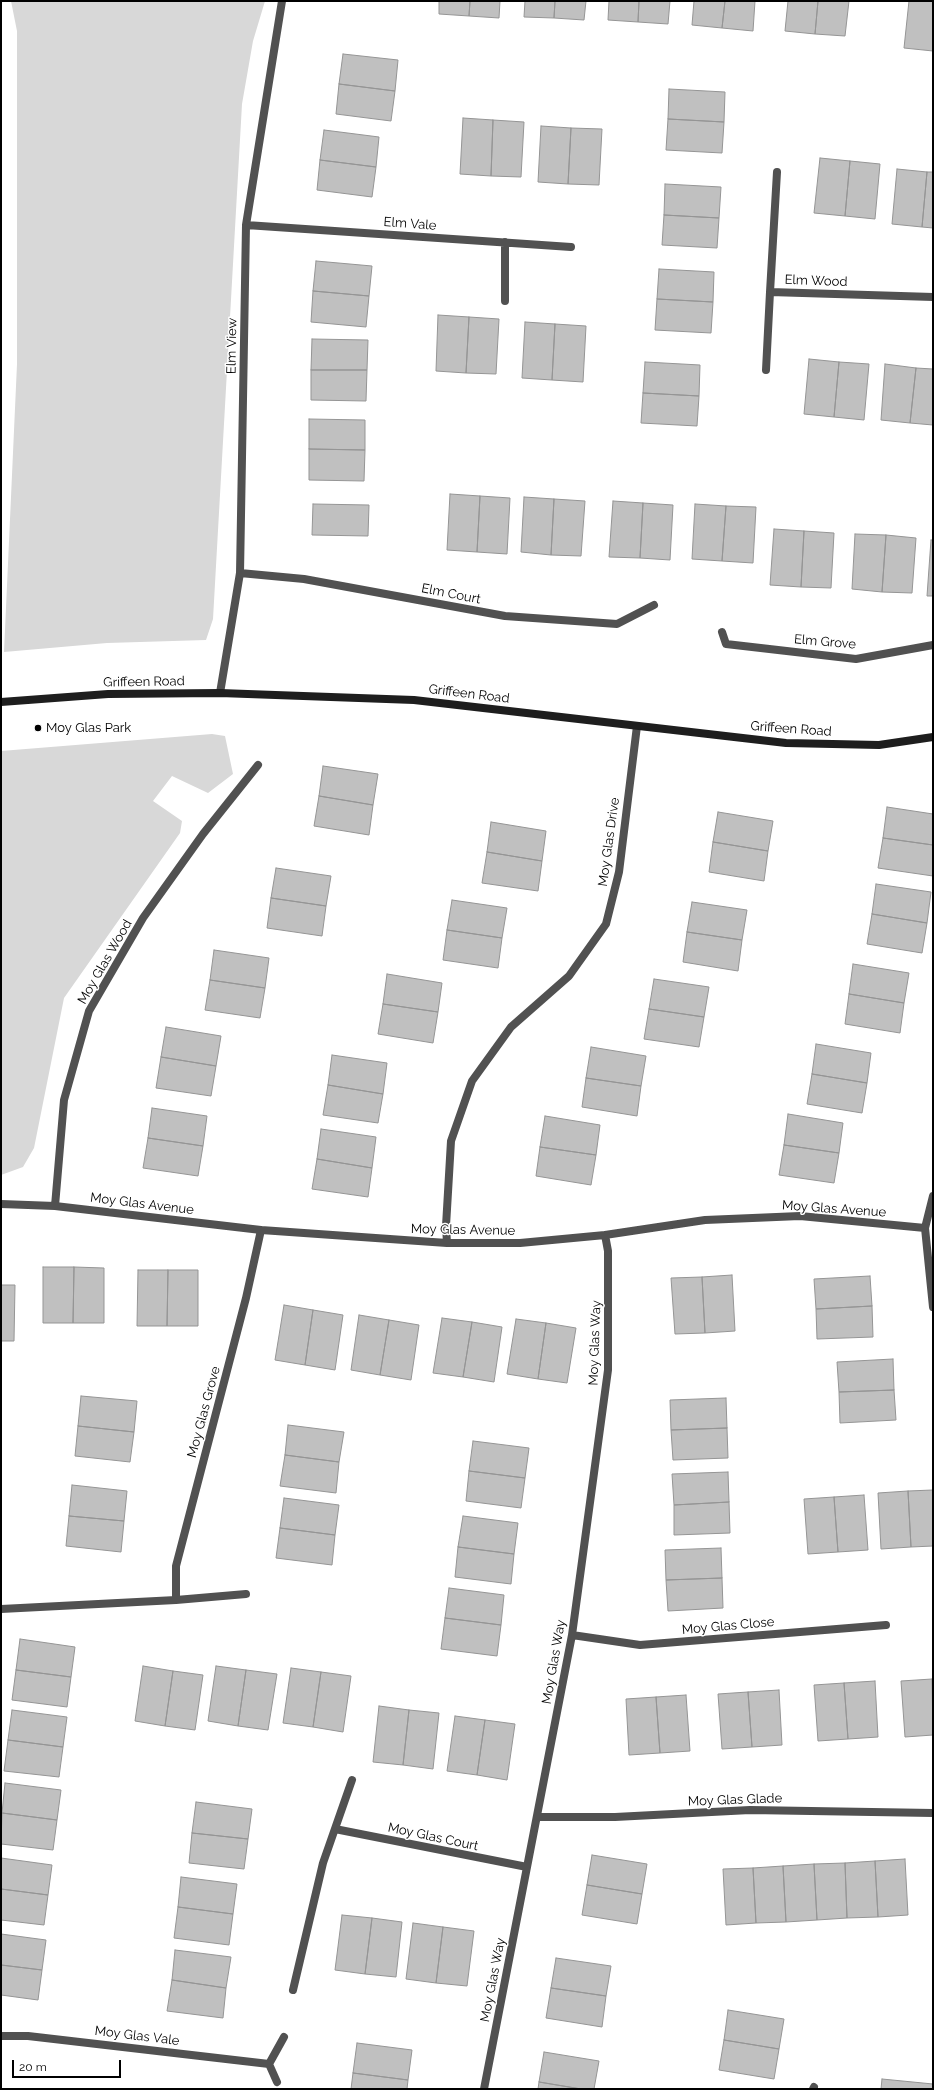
<!DOCTYPE html>
<html>
<head>
<meta charset="utf-8">
<style>
  body { margin:0 }
  #map { position:relative; width:934px; height:2090px; overflow:hidden; background:#fff; font-family:Raleway,sans-serif }
  canvas { display:block }
  .frame { position:absolute; inset:0; border:2px solid #000; pointer-events:none }
  .scale { position:absolute; left:12px; top:2060px; width:109px; height:18px; box-sizing:border-box; border:2px solid #000; border-top:0; padding-left:5px; font-size:12px; line-height:14px; white-space:nowrap; color:#000; -webkit-text-stroke:3px #fff; paint-order:stroke }
</style>
</head>
<body>
<div id="map">
<canvas width="934" height="2090"></canvas>
<div class="frame"></div>
<div class="scale">20 m</div>
</div>
<script>
const g = document.querySelector('canvas').getContext('2d');
g.lineJoin = 'round';
function fillPath(path, color) { g.fillStyle = color; g.fill(path, 'evenodd'); }
const shape = rows => new Path2D(rows.map(r => 'M' + r).join(''));
function strokePath(path, color, width, dash) { g.strokeStyle = color; g.lineWidth = width; g.lineCap = dash ? 'butt' : 'round'; g.setLineDash(dash || []); g.stroke(path); }
function write(font, color, halo, rows, align = 'center') {
  g.font = font + ' Raleway,sans-serif'; g.lineWidth = 3; g.setLineDash([]); g.textBaseline = 'middle'; g.strokeStyle = halo; g.fillStyle = color; for (const [text, x, y, turn = 0] of rows) {
    g.save(); g.translate(x, y); g.rotate((+turn || 0) * Math.PI / 180); g.textAlign = isNaN(turn) ? turn : align; if (halo) g.strokeText(text, 0, 0); g.fillText(text, 0, 0); g.restore();
  }
}
fillPath(shape([
  [11,1,265,1,253,41,242,104,213,619,206,640,107,643,4,652,17,364,17,31],
  [212,734,225,736,233,774,208,793,172,776,153,801,182,821,180,833,64,998,34,1148,23,1167,1,1175,1,751]
]), '#d8d8d8');
const building = shape([
  [439,1,470,1,469,16,439,14,439,1],
  [470,1,500,1,499,18,469,16,470,1],
  [525,1,555,1,554,18,524,17,525,1],
  [555,1,586,1,584,20,554,18,555,1],
  [609,1,639,1,638,22,608,20,609,1],
  [639,1,670,1,668,24,638,22,639,1],
  [694,1,725,1,722,28,692,25,694,1],
  [725,1,755,1,753,31,722,28,725,1],
  [788,1,818,1,815,34,785,31,788,1],
  [818,1,849,1,845,36,815,34,818,1],
  [909,1,933,1,933,51,904,48,909,1],
  [343,54,398,60,395,91,339,84,343,54],
  [339,84,395,91,391,121,336,114,339,84],
  [669,89,725,92,724,122,668,119,669,89],
  [463,118,493,120,491,176,460,174,463,118],
  [668,119,724,122,722,153,666,150,668,119],
  [493,120,524,122,521,177,491,176,493,120],
  [541,126,571,128,568,184,538,182,541,126],
  [571,128,602,129,599,185,568,184,571,128],
  [324,130,379,137,376,167,320,160,324,130],
  [820,158,850,161,845,216,814,213,820,158],
  [320,160,376,167,372,197,317,190,320,160],
  [850,161,880,164,875,219,845,216,850,161],
  [897,169,927,172,922,227,892,224,897,169],
  [927,172,933,172,933,228,922,227,927,172],
  [665,184,721,187,719,218,664,215,665,184],
  [664,215,719,218,717,248,662,245,664,215],
  [316,261,372,266,369,296,313,291,316,261],
  [659,269,714,272,713,302,657,299,659,269],
  [313,291,369,296,366,327,311,322,313,291],
  [657,299,713,302,711,333,655,330,657,299],
  [438,315,469,317,466,373,436,371,438,315],
  [469,317,499,319,496,374,466,373,469,317],
  [525,322,555,324,552,380,522,378,525,322],
  [555,324,586,326,583,382,552,380,555,324],
  [312,339,368,340,367,370,311,370,312,339],
  [809,359,839,362,834,417,804,414,809,359],
  [645,362,700,365,699,396,643,393,645,362],
  [839,362,869,364,864,420,834,417,839,362],
  [885,364,916,368,910,423,881,420,885,364],
  [916,368,933,369,933,425,910,423,916,368],
  [311,370,367,370,366,401,311,400,311,370],
  [643,393,699,396,697,426,641,423,643,393],
  [309,419,365,420,365,450,309,449,309,419],
  [309,449,365,450,364,481,309,480,309,449],
  [450,494,480,496,477,552,447,550,450,494],
  [480,496,510,498,507,554,477,552,480,496],
  [524,497,554,499,551,555,521,552,524,497],
  [554,499,585,501,581,556,551,555,554,499],
  [613,501,643,503,640,558,609,557,613,501],
  [643,503,673,505,670,560,640,558,643,503],
  [313,504,369,505,368,536,312,535,313,504],
  [695,504,726,506,722,561,692,559,695,504],
  [726,506,756,507,753,563,722,561,726,506],
  [774,529,804,531,801,587,770,585,774,529],
  [804,531,834,533,831,588,801,587,804,531],
  [855,534,886,535,882,592,852,589,855,534],
  [886,535,916,538,912,593,882,592,886,535],
  [931,540,933,540,933,596,927,596,931,540],
  [323,766,378,774,373,805,319,796,323,766],
  [319,796,373,805,369,835,314,826,319,796],
  [887,807,933,814,933,845,883,838,887,807],
  [718,812,773,821,768,851,713,842,718,812],
  [491,822,546,831,542,861,487,852,491,822],
  [883,838,933,845,933,876,878,868,883,838],
  [713,842,768,851,764,881,709,872,713,842],
  [487,852,542,861,538,891,482,883,487,852],
  [276,868,331,876,326,906,271,898,276,868],
  [876,884,931,892,927,923,872,914,876,884],
  [271,898,326,906,322,936,267,928,271,898],
  [452,900,507,908,502,938,447,930,452,900],
  [692,902,747,910,742,940,687,932,692,902],
  [872,914,927,923,922,953,867,944,872,914],
  [447,930,502,938,498,968,443,960,447,930],
  [687,932,742,940,738,971,683,962,687,932],
  [214,950,269,958,265,988,210,980,214,950],
  [853,964,909,973,904,1003,849,994,853,964],
  [387,974,442,983,438,1012,383,1004,387,974],
  [654,979,709,987,704,1017,649,1009,654,979],
  [210,980,265,988,260,1018,205,1010,210,980],
  [849,994,904,1003,900,1033,845,1024,849,994],
  [383,1004,438,1012,433,1043,378,1034,383,1004],
  [649,1009,704,1017,699,1047,644,1039,649,1009],
  [166,1027,221,1036,216,1066,161,1057,166,1027],
  [816,1044,871,1053,867,1083,812,1074,816,1044],
  [591,1047,646,1056,641,1086,586,1078,591,1047],
  [332,1055,387,1063,383,1094,328,1085,332,1055],
  [161,1057,216,1066,211,1096,156,1088,161,1057],
  [812,1074,867,1083,862,1113,807,1104,812,1074],
  [586,1078,641,1086,637,1116,582,1107,586,1078],
  [328,1085,383,1094,378,1123,323,1115,328,1085],
  [152,1108,207,1116,203,1146,148,1138,152,1108],
  [788,1114,843,1123,839,1153,784,1145,788,1114],
  [545,1116,600,1125,596,1155,540,1147,545,1116],
  [321,1129,376,1137,372,1168,317,1159,321,1129],
  [148,1138,203,1146,198,1176,143,1168,148,1138],
  [784,1145,839,1153,834,1183,779,1175,784,1145],
  [540,1147,596,1155,591,1185,536,1176,540,1147],
  [317,1159,372,1168,368,1197,312,1189,317,1159],
  [43,1267,74,1267,73,1323,43,1323,43,1267],
  [74,1267,104,1268,104,1323,73,1323,74,1267],
  [138,1270,168,1270,167,1326,137,1326,138,1270],
  [168,1270,198,1270,198,1326,167,1326,168,1270],
  [732,1275,735,1331,705,1333,702,1277,732,1275],
  [870,1276,872,1306,816,1309,814,1279,870,1276],
  [702,1277,705,1333,675,1334,671,1278,702,1277],
  [1,1285,15,1285,14,1341,1,1341,1,1285],
  [284,1305,313,1310,305,1365,275,1360,284,1305],
  [872,1306,873,1337,817,1339,816,1309,872,1306],
  [313,1310,343,1315,335,1370,305,1365,313,1310],
  [359,1315,389,1320,380,1375,351,1370,359,1315],
  [442,1318,472,1322,463,1377,433,1373,442,1318],
  [516,1319,546,1323,538,1379,507,1374,516,1319],
  [389,1320,419,1325,411,1380,380,1375,389,1320],
  [472,1322,502,1327,494,1382,463,1377,472,1322],
  [546,1323,576,1328,567,1383,538,1379,546,1323],
  [893,1359,894,1390,839,1392,837,1362,893,1359],
  [894,1390,896,1420,840,1423,839,1392,894,1390],
  [81,1396,137,1401,134,1432,78,1426,81,1396],
  [726,1398,727,1428,671,1430,670,1400,726,1398],
  [288,1425,344,1432,339,1462,285,1455,288,1425],
  [78,1426,134,1432,130,1462,75,1456,78,1426],
  [727,1428,728,1458,673,1460,671,1430,727,1428],
  [473,1441,529,1448,525,1478,469,1471,473,1441],
  [285,1455,339,1462,336,1493,280,1486,285,1455],
  [469,1471,525,1478,521,1508,466,1501,469,1471],
  [728,1472,729,1502,674,1505,672,1474,728,1472],
  [72,1485,127,1491,124,1521,69,1516,72,1485],
  [933,1490,933,1546,911,1547,908,1491,933,1490],
  [908,1491,911,1547,881,1549,878,1493,908,1491],
  [864,1495,868,1550,838,1552,834,1497,864,1495],
  [834,1497,838,1552,808,1554,804,1499,834,1497],
  [284,1498,339,1505,335,1535,280,1528,284,1498],
  [729,1502,730,1533,674,1535,674,1505,729,1502],
  [69,1516,124,1521,121,1552,66,1546,69,1516],
  [463,1516,518,1523,514,1554,458,1547,463,1516],
  [280,1528,335,1535,332,1565,276,1558,280,1528],
  [458,1547,514,1554,511,1584,455,1577,458,1547],
  [721,1548,722,1578,666,1580,665,1550,721,1548],
  [722,1578,723,1608,668,1611,666,1580,722,1578],
  [449,1588,504,1595,501,1625,445,1618,449,1588],
  [445,1618,501,1625,497,1656,441,1649,445,1618],
  [20,1639,75,1647,71,1677,16,1670,20,1639],
  [143,1666,173,1671,165,1726,135,1721,143,1666],
  [216,1666,246,1670,238,1726,208,1721,216,1666],
  [291,1668,321,1672,313,1727,283,1723,291,1668],
  [16,1670,71,1677,67,1707,12,1700,16,1670],
  [246,1670,277,1674,268,1730,238,1726,246,1670],
  [173,1671,203,1675,195,1730,165,1726,173,1671],
  [321,1672,351,1676,343,1732,313,1727,321,1672],
  [932,1679,933,1735,905,1737,901,1681,932,1679],
  [875,1681,878,1737,848,1739,844,1683,875,1681],
  [844,1683,848,1739,818,1741,814,1685,844,1683],
  [779,1690,782,1745,752,1747,748,1692,779,1690],
  [748,1692,752,1747,722,1749,718,1694,748,1692],
  [686,1695,690,1751,660,1753,656,1697,686,1695],
  [656,1697,660,1753,629,1755,626,1699,656,1697],
  [379,1706,409,1710,403,1765,373,1762,379,1706],
  [12,1710,67,1717,63,1747,8,1740,12,1710],
  [409,1710,439,1713,433,1769,403,1765,409,1710],
  [455,1716,485,1720,477,1775,447,1771,455,1716],
  [485,1720,515,1724,507,1780,477,1775,485,1720],
  [8,1740,63,1747,59,1777,4,1771,8,1740],
  [5,1783,61,1790,57,1820,2,1813,5,1783],
  [196,1802,252,1809,248,1839,192,1833,196,1802],
  [2,1813,57,1820,53,1850,1,1844,2,1813],
  [192,1833,248,1839,244,1869,189,1863,192,1833],
  [592,1855,647,1864,642,1894,587,1885,592,1855],
  [1,1858,52,1865,48,1895,1,1889,1,1858],
  [905,1859,908,1915,878,1917,875,1861,905,1859],
  [875,1861,878,1917,847,1918,845,1863,875,1861],
  [845,1863,847,1918,817,1920,814,1864,845,1863],
  [814,1864,817,1920,786,1922,783,1866,814,1864],
  [783,1866,786,1922,756,1923,753,1868,783,1866],
  [753,1868,756,1923,726,1925,723,1869,753,1868],
  [181,1877,237,1884,233,1914,178,1907,181,1877],
  [587,1885,642,1894,637,1924,582,1915,587,1885],
  [1,1889,48,1895,44,1925,1,1920,1,1889],
  [178,1907,233,1914,229,1945,174,1938,178,1907],
  [342,1915,372,1918,365,1974,335,1970,342,1915],
  [372,1918,402,1922,396,1977,365,1974,372,1918],
  [413,1923,443,1927,436,1983,406,1979,413,1923],
  [443,1927,474,1931,467,1986,436,1983,443,1927],
  [1,1934,46,1940,42,1970,1,1965,1,1934],
  [175,1950,231,1957,226,1988,172,1980,175,1950],
  [556,1958,611,1966,606,1996,551,1988,556,1958],
  [1,1965,42,1970,38,2000,1,1995,1,1965],
  [172,1980,226,1988,223,2018,167,2011,172,1980],
  [551,1988,606,1996,602,2027,546,2018,551,1988],
  [728,2010,784,2019,779,2049,724,2040,728,2010],
  [724,2040,779,2049,774,2079,719,2070,724,2040],
  [357,2043,412,2050,408,2080,353,2073,357,2043],
  [544,2052,599,2061,594,2089,581,2089,539,2082,544,2052],
  [353,2073,408,2080,407,2089,351,2089,353,2073],
  [882,2079,933,2084,933,2089,881,2089,882,2079],
  [539,2082,581,2089,538,2089,539,2082]
]);
fillPath(building, '#c0c0c0');
strokePath(building, '#959595', 1);
strokePath(shape([
  [777,172,770,292,933,297],
  [246,225,571,247],
  [505,301,505,242],
  [766,370,770,292],
  [240,573,304,579,505,616,617,624,654,605],
  [722,632,726,644,856,659,933,645],
  [220,693,240,573,246,225,282,1],
  [933,1196,925,1228,933,1307],
  [1,1204,55,1206,261,1230,447,1243,520,1243,605,1235,705,1220,800,1216,925,1228],
  [55,1206,64,1100,89,1011,143,918,203,834,258,765],
  [447,1243,446,1226,451,1141,472,1081,511,1027,569,976,606,924,619,872,637,726],
  [176,1600,176,1566,246,1298,261,1230],
  [1,1609,176,1600,246,1594],
  [572,1635,640,1645,886,1625],
  [537,1817,615,1817,750,1810,933,1813],
  [335,1829,527,1867],
  [293,1990,323,1863,352,1780],
  [1,2036,28,2036,269,2064],
  [277,2082,269,2064,284,2037],
  [484,2089,572,1635,608,1370,608,1251,605,1235],
  [813,2089,814,2087]
]), '#515151', 8);
strokePath(shape([
  [1,702,108,694,220,693,414,700,786,743,879,745,933,737]
]), '#1e1e1e', 8);
for (const [x, y, r, color] of [
  [38,728,4,"#000"]
]) { const dot = new Path2D(); dot.arc(x, y, r, 0, 2 * Math.PI); g.fillStyle = color; g.fill(dot); strokePath(dot, '#fff', 1.5); }
write('13px', '#000', '#fff', [
  ["Elm Vale",410,224,4],
  ["Elm Wood",816,281,2],
  ["Elm View",232,346,-89],
  ["Elm Court",451,594,11],
  ["Elm Grove",825,642,5],
  ["Griffeen Road",144,682,-1],
  ["Griffeen Road",469,694,7],
  ["Griffeen Road",791,729,4],
  ["Moy Glas Drive",609,842,-82],
  ["Moy Glas Wood",105,962,-60],
  ["Moy Glas Avenue",142,1204,7],
  ["Moy Glas Avenue",834,1209,4],
  ["Moy Glas Avenue",463,1230,1],
  ["Moy Glas Way",595,1343,-88],
  ["Moy Glas Grove",204,1412,-75],
  ["Moy Glas Close",728,1626,-5],
  ["Moy Glas Way",554,1662,-80],
  ["Moy Glas Glade",735,1800,-2],
  ["Moy Glas Court",433,1837,12],
  ["Moy Glas Way",493,1980,-79],
  ["Moy Glas Vale",137,2036,7]
]);
write('13px', '#000', '#fff', [
  ["Moy Glas Park",46,728]
], 'left');
</script>
</body>
</html>
